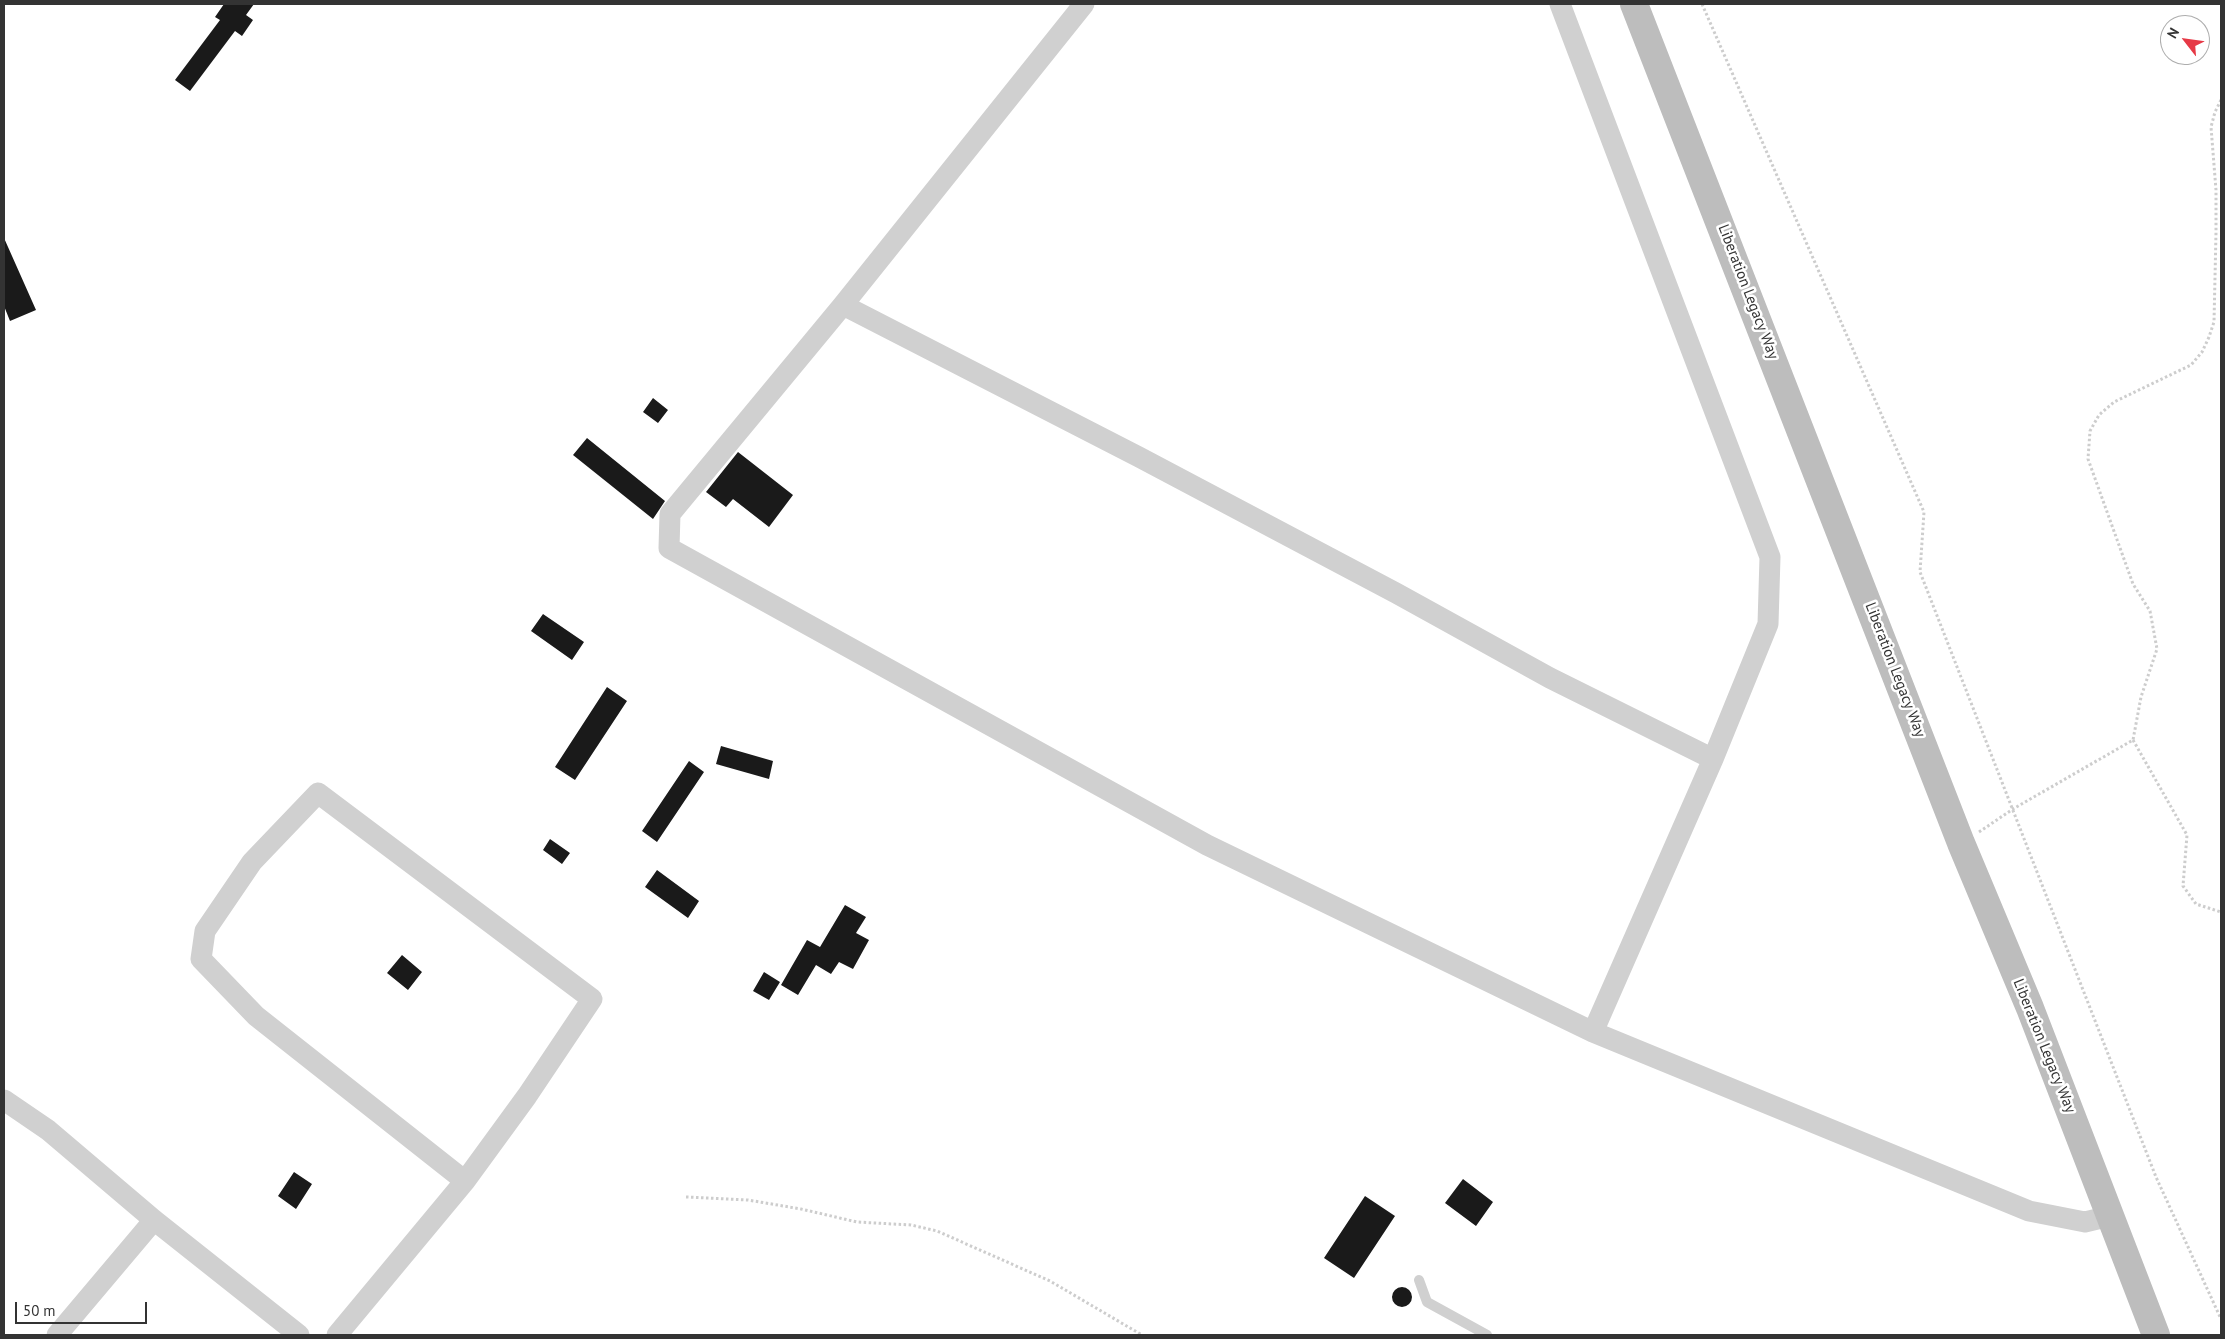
<!DOCTYPE html>
<html>
<head>
<meta charset="utf-8">
<style>
  body { margin:0 }
  #map { position:relative; width:2225px; height:1339px; overflow:hidden; background:#fff; font-family:"PT Sans",sans-serif }
  canvas { display:block }
  .frame { position:absolute; inset:0; border:5px solid #333; pointer-events:none }
  .north { position:absolute; left:2160px; top:15px; width:50px; height:50px; box-sizing:border-box; background:#fff; border:1px solid #adadad; border-radius:50%; rotate:300deg; font-size:14px; font-weight:700; line-height:20px; text-align:center; color:#333 }
  .north::after { content:''; display:block; margin:auto; width:18px; height:22px; background:#e63946; clip-path:polygon(50% 0,100% 100%,50% 72%,0 100%) }
  .scale { position:absolute; left:15px; top:1302px; width:132px; height:22px; box-sizing:border-box; border:2px solid #333; border-top:0; padding-left:6px; font-size:15px; line-height:18px; white-space:nowrap; color:#333; -webkit-text-stroke:4px #fff; paint-order:stroke }
</style>
</head>
<body>
<div id="map">
<canvas width="2225" height="1339"></canvas>
<div class="frame"></div>
<div class="north">N</div>
<div class="scale">50 m</div>
</div>
<script>
const g = document.querySelector('canvas').getContext('2d');
g.lineJoin = 'round';
function fillPath(path, color) { g.fillStyle = color; g.fill(path, 'evenodd'); }
const shape = rows => new Path2D(rows.map(r => 'M' + r).join(''));
function strokePath(path, color, width, dash) { g.strokeStyle = color; g.lineWidth = width; g.lineCap = dash ? 'butt' : 'round'; g.setLineDash(dash || []); g.stroke(path); }
function write(font, color, halo, rows, align = 'center') {
  g.font = font + ' "PT Sans",sans-serif'; g.lineWidth = 5; g.setLineDash([]); g.textBaseline = 'middle'; g.strokeStyle = halo; g.fillStyle = color; for (const [text, x, y, turn = 0] of rows) {
    g.save(); g.translate(x, y); g.rotate((+turn || 0) * Math.PI / 180); g.textAlign = isNaN(turn) ? turn : align; if (halo) g.strokeText(text, 0, 0); g.fillText(text, 0, 0); g.restore();
  }
}
fillPath(shape([
  [224,4,254,4,246,15,253,20,242,36,235,31,190,91,175,80,220,20,215,17],
  [4,238,36,310,10,321,4,306],
  [653,398,668,410,658,423,643,412],
  [587,438,665,501,653,519,573,455],
  [738,452,793,495,769,527,733,499,726,507,706,492],
  [543,614,584,642,572,660,531,631],
  [607,687,627,701,575,780,555,767],
  [721,746,773,761,769,779,716,764],
  [689,761,704,772,657,842,642,831],
  [550,839,570,853,562,864,543,850],
  [657,870,699,901,688,918,645,887],
  [845,905,866,917,856,933,869,940,853,969,839,962,831,974,816,965,798,995,781,985,807,940,820,947],
  [402,955,422,972,408,990,387,973],
  [764,972,780,982,769,1000,753,991],
  [294,1172,312,1184,296,1209,278,1196],
  [1463,1179,1493,1202,1476,1226,1445,1203],
  [1365,1196,1395,1216,1354,1278,1324,1258],
  '1392 1297a10 10 0 1 1 20 0a10 10 0 1 1-20 0Z'
]), '#1a1a1a');
strokePath(shape([
  [1702,4,1924,512,1920,572,2156,1177,2221,1319],
  [2133,740,2187,835,2183,886,2196,904,2221,912],
  [1979,832,2013,809,2133,740,2141,697,2157,649,2150,611,2133,584,2088,459,2090,431,2099,415,2114,402,2191,365,2202,352,2209,337,2214,322,2216,233,2216,190,2211,127,2215,112,2221,100],
  [686,1197,748,1200,801,1209,857,1222,911,1225,937,1231,1050,1281,1142,1335]
]), '#cdcdcd', 3, [2.5, 2.5]);
strokePath(shape([
  [1419,1280,1427,1302,1487,1335]
]), '#d0d0d0', 10);
strokePath(shape([
  [1084,4,843,305,670,514,669,548,1207,845,1593,1032,2029,1211,2085,1222,2110,1216],
  [1560,4,1770,557,1768,624,1713,759,1593,1032],
  [843,305,1139,457,1396,593,1550,678,1713,759],
  [4,1100,48,1130,154,1220,299,1335],
  [57,1335,154,1220],
  [337,1335,465,1181,527,1096,592,999,318,793,252,862,205,931,201,959,256,1016,465,1181]
]), '#d0d0d0', 21);
strokePath(shape([
  [1634,4,1961,843,2030,1008,2156,1335]
]), '#bdbdbd', 28);
write('15px', '#333', '#fff', [
  ["Liberation Legacy Way",1748,292,69],
  ["Liberation Legacy Way",1895,670,69],
  ["Liberation Legacy Way",2044,1046,68]
]);
</script>
</body>
</html>
